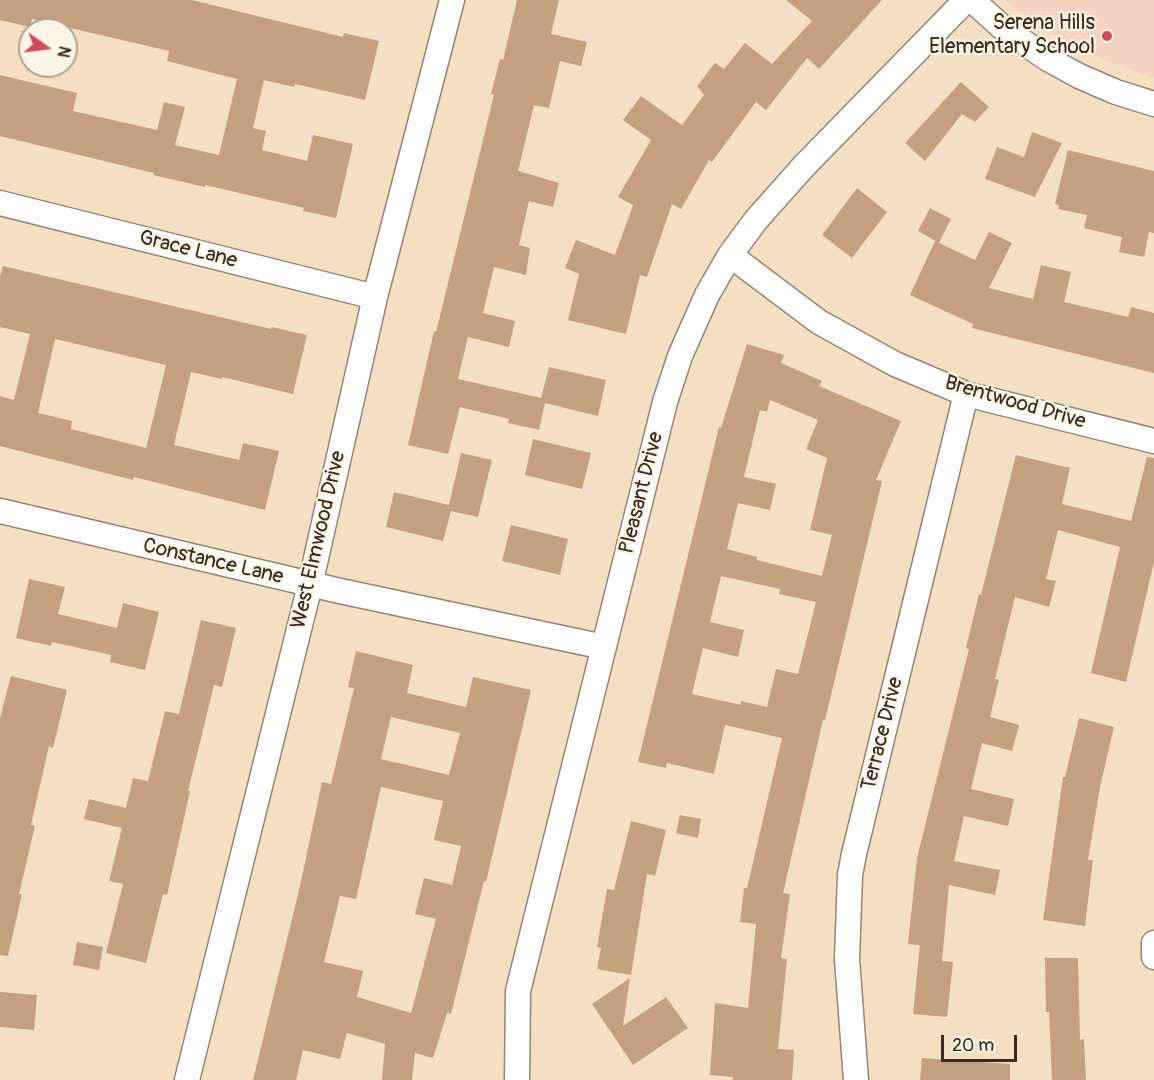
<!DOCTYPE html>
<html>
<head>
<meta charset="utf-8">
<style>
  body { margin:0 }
  #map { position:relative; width:1154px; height:1080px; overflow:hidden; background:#f4dfc2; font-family:Pangolin,sans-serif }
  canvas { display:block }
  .north { position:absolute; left:18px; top:18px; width:60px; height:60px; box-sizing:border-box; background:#fcf5e5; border:2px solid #afa495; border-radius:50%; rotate:104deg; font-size:16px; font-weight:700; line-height:24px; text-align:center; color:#3b2a1e }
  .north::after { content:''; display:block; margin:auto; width:21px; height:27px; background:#d1495b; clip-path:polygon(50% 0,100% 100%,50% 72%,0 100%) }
  .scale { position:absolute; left:941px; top:1035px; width:76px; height:27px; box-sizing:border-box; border:3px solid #3b2a1e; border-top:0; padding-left:8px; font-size:18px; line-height:21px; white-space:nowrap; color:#3b2a1e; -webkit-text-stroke:4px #fcf5e5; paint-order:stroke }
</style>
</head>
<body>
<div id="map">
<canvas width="1154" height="1080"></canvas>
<div class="north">N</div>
<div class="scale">20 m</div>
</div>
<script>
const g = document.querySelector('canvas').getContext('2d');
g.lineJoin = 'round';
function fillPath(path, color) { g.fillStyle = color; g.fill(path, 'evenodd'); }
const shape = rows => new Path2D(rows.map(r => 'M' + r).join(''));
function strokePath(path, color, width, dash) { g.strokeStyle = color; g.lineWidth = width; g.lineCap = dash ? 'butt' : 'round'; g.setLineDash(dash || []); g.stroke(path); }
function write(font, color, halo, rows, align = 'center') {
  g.font = font + ' Pangolin,sans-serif'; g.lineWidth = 4.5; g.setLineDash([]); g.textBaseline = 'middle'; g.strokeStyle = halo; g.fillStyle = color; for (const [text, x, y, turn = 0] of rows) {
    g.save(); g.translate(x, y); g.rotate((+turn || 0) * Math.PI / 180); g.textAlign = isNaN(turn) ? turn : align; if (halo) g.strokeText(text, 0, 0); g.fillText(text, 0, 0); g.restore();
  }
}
fillPath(shape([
  [1006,0,1154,0,1154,78,1110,62,1075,46,1043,27,1011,6]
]), '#f6d2c3');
fillPath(shape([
  [0,0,192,0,343,37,344,33,379,41,365,100,295,84,294,87,264,80,253,128,266,131,262,150,307,161,313,135,353,144,336,218,303,211,304,208,205,185,205,187,153,175,154,173,0,136,0,75,77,93,73,111,157,130,164,102,185,107,175,145,219,155,237,79,167,61,169,51,32,19,30,27,0,20],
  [517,0,559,0,551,34,587,42,581,66,560,61,549,108,534,105,518,171,559,183,553,207,529,201,519,245,530,248,526,275,494,267,483,313,515,321,509,347,468,337,458,379,541,398,549,367,606,380,598,416,545,403,539,430,508,423,509,419,460,407,448,454,408,445,434,331,436,332,494,95,491,94,500,59,503,60],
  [786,0,882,0,819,69,807,58,766,110,756,102,712,162,709,160,681,209,672,204,647,277,640,275,626,334,568,320,579,274,565,268,576,240,615,255,633,205,618,197,651,140,623,120,641,96,682,125,704,95,697,86,715,63,724,69,745,43,772,64,812,21],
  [961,82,989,107,975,122,962,114,925,161,905,143],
  [1032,132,1062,143,1035,197,985,179,997,147,1024,157],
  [1068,150,1154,171,1154,233,1149,232,1144,257,1119,252,1122,237,1084,228,1087,215,1058,209,1059,206,1055,204],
  [857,188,887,212,852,258,822,235],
  [930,208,951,219,939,243,975,260,989,232,1012,243,989,288,1033,299,1041,265,1071,272,1064,302,1128,317,1131,307,1154,313,1154,373,972,328,973,324,910,295,935,241,939,243,918,231],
  [3,266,271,329,272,327,307,335,293,394,222,377,222,379,191,372,174,445,239,460,243,443,279,451,265,510,134,477,133,480,0,446,0,396,14,400,30,334,0,327,0,277],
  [55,339,166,365,146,448,71,429,72,421,38,413],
  [747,344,784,355,781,363,822,381,819,386,901,421,876,480,882,481,834,683,825,720,823,720,783,893,790,894,781,958,787,959,778,1049,794,1050,792,1080,733,1080,733,1077,710,1075,715,1003,748,1008,756,924,740,922,744,888,747,888,782,738,725,725,714,774,667,763,666,768,638,762,719,427,721,428],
  [770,400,818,420,806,449,827,458,810,530,832,535,822,576,757,560,757,557,727,549,738,503,770,510,776,484,744,477,760,410,767,412],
  [721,576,780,589,779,594,816,602,798,674,776,669,767,707,741,701,741,705,692,694,703,648,738,657,744,630,710,622],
  [533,439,591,453,582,489,525,475],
  [461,453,492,460,478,517,451,511,443,541,386,527,394,492,449,505],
  [1016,455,1070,468,1062,504,1131,521,1147,457,1154,458,1154,562,1126,682,1091,673,1120,547,1058,530,1046,579,1056,581,1049,607,1015,597,995,679,999,680,990,717,1019,725,1012,751,982,743,971,789,1014,799,1008,826,964,816,954,861,1000,870,995,895,949,885,942,961,953,962,947,1017,913,1014,920,945,908,944,917,858,969,649,966,648,979,594,981,595],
  [511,525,568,539,560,575,502,561],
  [29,579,65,587,58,614,117,628,123,603,159,612,145,670,110,662,111,655,52,642,51,646,16,638],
  [201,620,236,628,222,687,214,685,188,791,190,791,167,895,163,894,146,963,106,953,123,884,109,881,122,828,84,819,89,799,126,808,133,778,148,781,165,711,179,714],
  [356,651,413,665,407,693,466,707,473,677,531,690,486,882,484,881,451,1014,447,1013,433,1058,415,1053,412,1080,382,1080,385,1044,347,1033,340,1059,303,1050,296,1080,253,1080,300,886,322,782,331,784,354,688,348,687],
  [391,717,460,733,449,775,381,759],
  [381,787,443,801,434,840,461,846,452,885,424,878,415,914,436,919,411,1013,357,997,363,971,324,962,340,896,356,899],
  [11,676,67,690,53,748,49,746,31,825,35,826,19,894,22,894,8,956,0,955,0,718],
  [1079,718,1114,727,1100,787,1088,860,1093,860,1085,926,1043,920,1063,777,1065,777],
  [680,815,701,819,698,838,676,833],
  [631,821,666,830,655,876,647,874,631,975,597,969,601,948,597,947,607,889,614,890],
  [77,942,103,947,99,970,73,965],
  [1045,958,1078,958,1080,1040,1084,1039,1086,1080,1052,1080,1049,1012,1046,1012],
  [630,978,623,1026,666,997,688,1028,633,1065,592,1004],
  [0,992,37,995,34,1030,0,1027],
  [922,1058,1010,1064,1010,1080,920,1080]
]), '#c4a07f');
const minor = shape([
  [972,0,1003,28,1048,59,1079,76,1116,92,1154,104],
  [0,203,375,297],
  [730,255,819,322,895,364,966,394,1154,441],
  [0,511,340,591,604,647],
  [1154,943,1154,957],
  [187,1080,310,585,375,297,452,0],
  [517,1080,518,991,665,402,680,356,707,295,730,255,756,220,804,166,966,0],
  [856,1080,847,959,850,875,854,854,966,394]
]);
strokePath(minor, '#988470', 27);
strokePath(minor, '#fff', 24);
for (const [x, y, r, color] of [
  [1107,36,6,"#d1495b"]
]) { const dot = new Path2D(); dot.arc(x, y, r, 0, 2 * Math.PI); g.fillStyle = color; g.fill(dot); strokePath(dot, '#fcf5e5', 2); }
write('21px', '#3b2a1e', '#fcf5e5', [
  ["Serena Hills",1095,24],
  ["Elementary School",1095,48]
], 'right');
write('21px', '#3b2a1e', '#fcf5e5', [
  ["Grace Lane",188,250,14],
  ["Brentwood Drive",1015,403,16],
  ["Pleasant Drive",642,493,-76],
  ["West Elmwood Drive",319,540,-77],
  ["Constance Lane",213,562,13],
  ["Terrace Drive",883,734,-76]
]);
</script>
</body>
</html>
